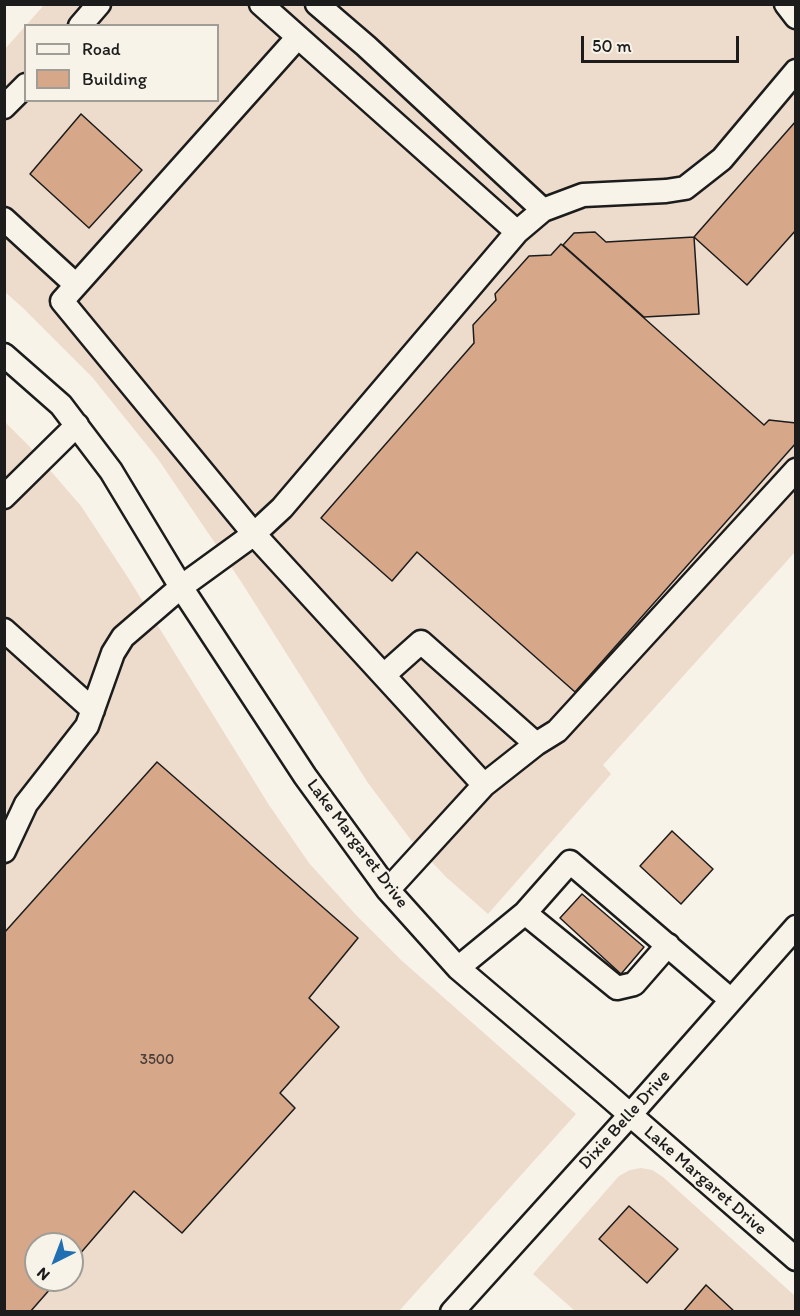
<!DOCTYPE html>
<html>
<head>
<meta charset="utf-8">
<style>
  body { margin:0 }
  #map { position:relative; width:800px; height:1316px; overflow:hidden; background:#f7f3e8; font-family:Itim,sans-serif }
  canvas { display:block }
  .frame { position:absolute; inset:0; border:6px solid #1c1c1c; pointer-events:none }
  .legend { position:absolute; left:24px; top:24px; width:195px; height:78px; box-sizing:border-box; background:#f7f3e8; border:2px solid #9f9d96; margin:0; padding:8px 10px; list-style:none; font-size:18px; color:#1c1c1c }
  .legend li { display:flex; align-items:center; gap:12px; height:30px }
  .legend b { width:30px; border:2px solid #9f9d96 }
  .north { position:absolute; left:24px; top:1232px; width:60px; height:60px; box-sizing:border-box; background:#f7f3e8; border:2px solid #9f9d96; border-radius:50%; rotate:222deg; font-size:16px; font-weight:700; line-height:24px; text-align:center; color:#1c1c1c }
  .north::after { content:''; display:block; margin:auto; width:21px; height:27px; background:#1f6fb2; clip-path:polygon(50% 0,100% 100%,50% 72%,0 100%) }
  .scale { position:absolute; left:581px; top:36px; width:158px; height:27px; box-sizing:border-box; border:3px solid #1c1c1c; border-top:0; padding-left:8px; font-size:18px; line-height:21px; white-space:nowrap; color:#1c1c1c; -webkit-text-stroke:4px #f7f3e8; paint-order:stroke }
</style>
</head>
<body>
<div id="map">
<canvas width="800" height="1316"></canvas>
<div class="frame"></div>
<ul class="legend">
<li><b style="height:8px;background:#f7f3e8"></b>Road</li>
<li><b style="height:16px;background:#d7a78a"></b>Building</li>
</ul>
<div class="north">N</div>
<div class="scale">50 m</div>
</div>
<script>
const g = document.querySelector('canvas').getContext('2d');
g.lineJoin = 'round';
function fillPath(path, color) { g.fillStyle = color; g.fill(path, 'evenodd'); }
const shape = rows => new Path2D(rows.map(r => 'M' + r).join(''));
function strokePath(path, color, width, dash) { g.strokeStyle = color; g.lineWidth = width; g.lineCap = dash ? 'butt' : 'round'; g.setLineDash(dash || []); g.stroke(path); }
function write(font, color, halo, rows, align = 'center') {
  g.font = font + ' Itim,sans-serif'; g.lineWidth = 4.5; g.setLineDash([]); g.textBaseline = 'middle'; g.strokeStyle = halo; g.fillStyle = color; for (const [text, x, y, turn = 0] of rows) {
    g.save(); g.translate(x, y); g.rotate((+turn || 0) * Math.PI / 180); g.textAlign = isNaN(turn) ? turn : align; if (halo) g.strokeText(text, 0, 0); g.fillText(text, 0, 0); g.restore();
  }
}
fillPath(shape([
  [44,5,795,5,795,552,603,765,611,774,488,914,446,877,411,840,368,783,242,583,158,459,92,377,23,308,5,292,5,49],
  [26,26,218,26,218,100,26,100],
  [4,421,29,446,81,506,127,576,269,805,309,863,356,915,401,960,576,1114,399,1311,5,1311],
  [36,1244,72,1244,72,1280,36,1280],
  [641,1168,652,1170,663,1177,795,1296,795,1311,575,1311,533,1274,619,1176,630,1170]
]), '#eddccc');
const building = shape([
  [81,114,142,170,89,228,30,174,81,114],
  [796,121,796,230,747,285,694,237,796,121],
  [595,232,606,242,694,237,699,314,644,317,563,245,574,233,595,232],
  [561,244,764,425,769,420,796,423,796,443,575,692,417,552,392,581,321,518,474,343,473,325,496,300,495,294,529,256,551,255,561,244],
  [157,762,358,938,309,998,339,1027,280,1093,295,1108,182,1233,134,1191,72,1263,72,1244,36,1244,36,1280,58,1280,30,1312,4,1312,4,933,157,762],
  [672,831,713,869,681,904,640,866,672,831],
  [582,894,644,947,621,974,560,918,582,894],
  [629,1206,678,1249,647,1283,599,1239,629,1206],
  [706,1285,735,1312,683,1312,706,1285]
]);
fillPath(building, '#d7a78a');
strokePath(building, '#1c1c1c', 1.5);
const minor = shape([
  [261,4,517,232],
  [317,4,366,46,543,210,583,195,666,191,685,188,722,159,796,71],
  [786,4,796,17],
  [80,26,99,4],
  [298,37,62,301,254,534,484,785,536,744,557,731,796,470],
  [4,107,26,85],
  [4,219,76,285],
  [4,355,61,405,111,471,181,587,305,776,388,890,458,968,604,1092,796,1259],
  [4,497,77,425],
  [4,630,93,710],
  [384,675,421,642,536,744],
  [4,851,26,804,87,726,113,653,123,637,181,587,254,534,282,508,517,232,543,210],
  [388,890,484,785],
  [525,913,617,988,634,984,668,945],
  [458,968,525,913,570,862,731,1000],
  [452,1312,630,1115,796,927]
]);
strokePath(minor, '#1c1c1c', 27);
strokePath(minor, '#f7f3e8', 22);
write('15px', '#4b3f38', null, [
  ["3500",157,1060]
]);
write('18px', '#1c1c1c', '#f7f3e8', [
  ["Lake Margaret Drive",357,844,53],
  ["Dixie Belle Drive",625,1120,-48],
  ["Lake Margaret Drive",705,1181,41]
]);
</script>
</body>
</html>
